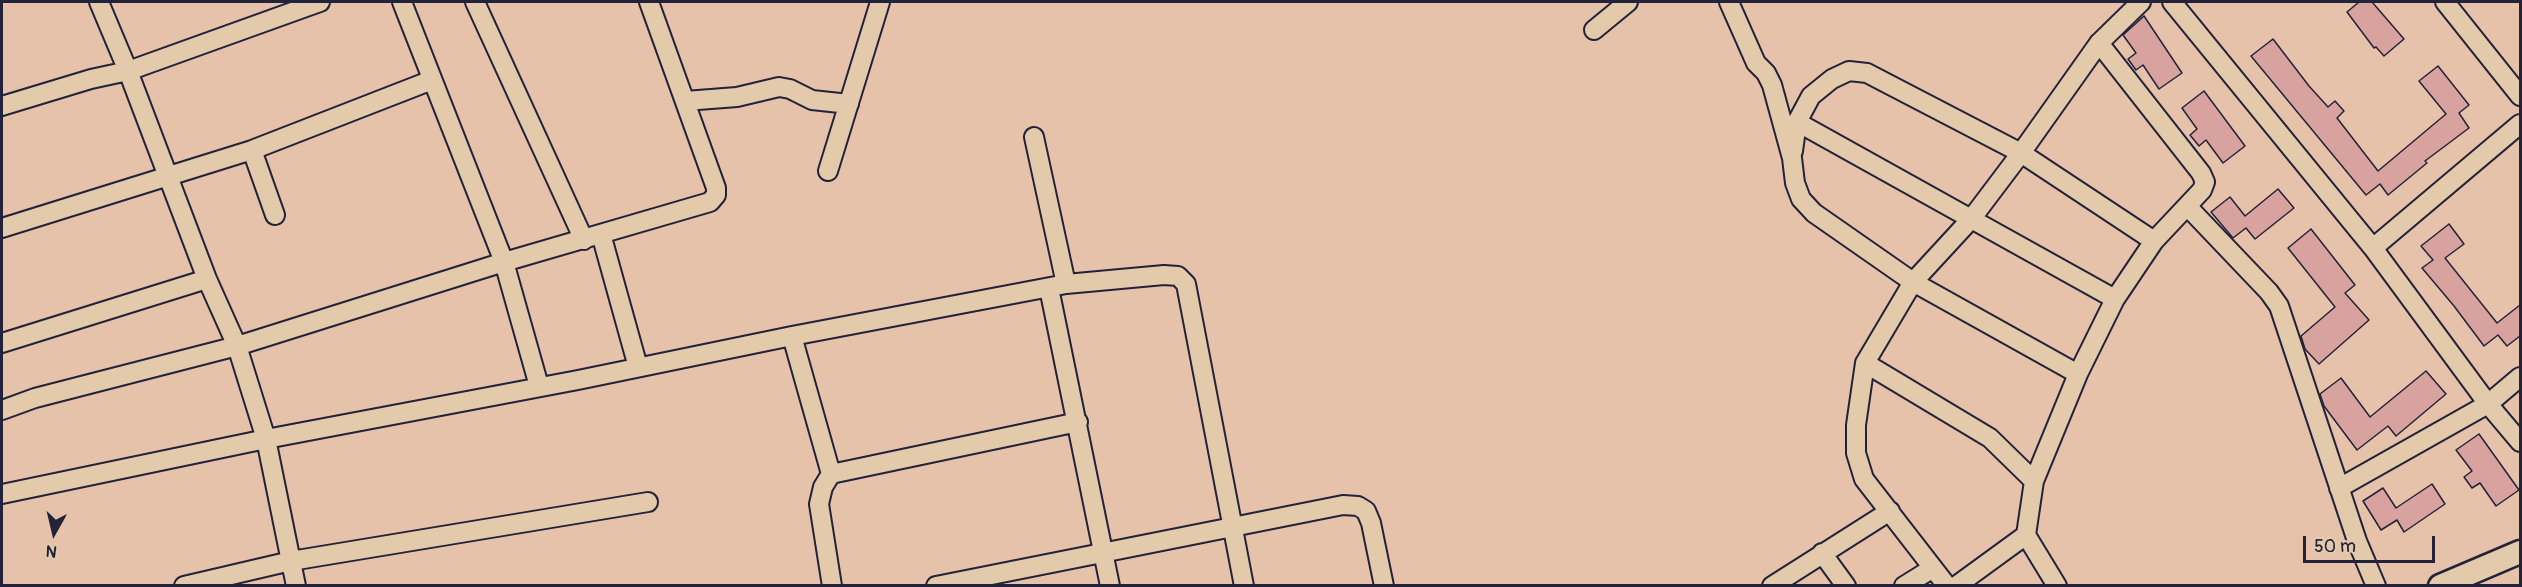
<!DOCTYPE html>
<html>
<head>
<meta charset="utf-8">
<style>
  body { margin:0 }
  #map { position:relative; width:2522px; height:587px; overflow:hidden; background:#e6c2aa; font-family:Pangolin,sans-serif }
  canvas { display:block }
  .frame { position:absolute; inset:0; border:3px solid #22223b; pointer-events:none }
  .north { position:absolute; left:24px; top:503px; width:60px; height:60px; -webkit-text-stroke:4px #e3caab; paint-order:stroke; rotate:188deg; font-size:16px; font-weight:700; line-height:24px; text-align:center; color:#22223b }
  .north::after { content:''; display:block; margin:auto; width:21px; height:27px; background:#22223b; clip-path:polygon(50% 0,100% 100%,50% 72%,0 100%) }
  .scale { position:absolute; left:2303px; top:536px; width:132px; height:27px; box-sizing:border-box; border:3px solid #22223b; border-top:0; padding-left:8px; font-size:18px; line-height:21px; white-space:nowrap; color:#22223b; -webkit-text-stroke:4px #e3caab; paint-order:stroke }
</style>
</head>
<body>
<div id="map">
<canvas width="2522" height="587"></canvas>
<div class="frame"></div>
<div class="north">N</div>
<div class="scale">50 m</div>
</div>
<script>
const g = document.querySelector('canvas').getContext('2d');
g.lineJoin = 'round';
function fillPath(path, color) { g.fillStyle = color; g.fill(path, 'evenodd'); }
const shape = rows => new Path2D(rows.map(r => 'M' + r).join(''));
function strokePath(path, color, width, dash) { g.strokeStyle = color; g.lineWidth = width; g.lineCap = dash ? 'butt' : 'round'; g.setLineDash(dash || []); g.stroke(path); }
const building = shape([
  [2359,2,2372,2,2404,39,2384,56,2376,47,2374,48,2347,12,2359,2],
  [2144,16,2182,73,2159,89,2143,65,2136,70,2128,59,2136,53,2123,35,2144,16],
  [2273,39,2309,86,2328,107,2335,101,2344,111,2337,118,2378,171,2446,114,2419,81,2438,66,2469,105,2459,113,2469,128,2425,161,2427,163,2388,195,2380,184,2366,195,2251,56,2273,39],
  [2204,91,2245,146,2223,163,2206,140,2199,146,2190,135,2197,129,2182,108,2204,91],
  [2278,189,2294,208,2255,239,2246,228,2233,238,2211,212,2230,197,2245,216,2278,189],
  [2449,224,2464,244,2445,258,2497,323,2520,305,2520,336,2507,346,2498,335,2484,346,2454,306,2422,268,2433,260,2421,246,2449,224],
  [2311,229,2355,285,2345,293,2369,320,2319,364,2305,349,2301,336,2335,307,2288,248,2311,229],
  [2426,371,2446,394,2396,436,2388,426,2357,450,2324,406,2320,394,2341,378,2370,417,2426,371],
  [2479,434,2519,490,2496,506,2480,483,2472,488,2464,477,2472,471,2456,450,2479,434],
  [2432,484,2445,504,2404,532,2397,520,2381,530,2363,501,2383,488,2396,508,2432,484]
]);
fillPath(building, '#d8a39e');
strokePath(building, '#22223b', 1.5);
const minor = shape([
  [99,2,128,71,207,279,237,346,266,439,296,586],
  [402,2,504,262,539,386],
  [475,2,584,240],
  [1729,2,1756,63,1766,73,1772,85,1792,158,1795,183,1801,199,1814,213,1913,282,1865,363,1856,425,1856,453,1864,479,1947,586],
  [2172,2,2373,248,2488,404,2520,442],
  [2445,2,2520,96],
  [1594,30,1628,2],
  [685,101,737,97,779,87,790,89,812,100,849,104],
  [2,106,91,79,128,71,320,2],
  [1797,122,2115,299],
  [1034,137,1066,284],
  [252,150,275,215],
  [1793,151,1797,122,1811,96,1832,79,1849,71,1867,73,2021,153,2099,43,2141,2],
  [828,171,880,2],
  [2187,206,2269,292,2279,306,2357,541,2376,586],
  [2,228,252,150,432,80],
  [601,234,638,367],
  [2373,248,2520,124],
  [1049,288,1110,586],
  [792,336,831,474],
  [2,343,207,279],
  [1865,363,1990,438,2034,481],
  [2078,374,1913,282,1972,218,2021,153,2154,241],
  [2,410,35,398,237,346,504,262,710,202,716,195,716,188,649,2],
  [2339,488,2488,404,2520,377],
  [2,494,266,439,578,380,792,336,1066,284,1164,275,1178,276,1186,284,1244,586],
  [1822,553,1846,586],
  [184,586,291,561,648,502],
  [832,586,819,504,823,487,831,474,1078,422],
  [936,586,1343,505,1358,506,1366,511,1371,523,1384,586],
  [1772,586,1890,511],
  [1904,586,1933,568],
  [1956,586,2026,535],
  [2057,586,2026,535,2034,481,2078,374,2115,299,2154,241,2202,190,2205,182,2201,173,2099,43]
]);
const tertiary = shape([
  [2440,586,2520,552]
]);
strokePath(minor, '#22223b', 22);
strokePath(tertiary, '#22223b', 27);
strokePath(minor, '#e3caab', 18);
strokePath(tertiary, '#e3caab', 22);
</script>
</body>
</html>
